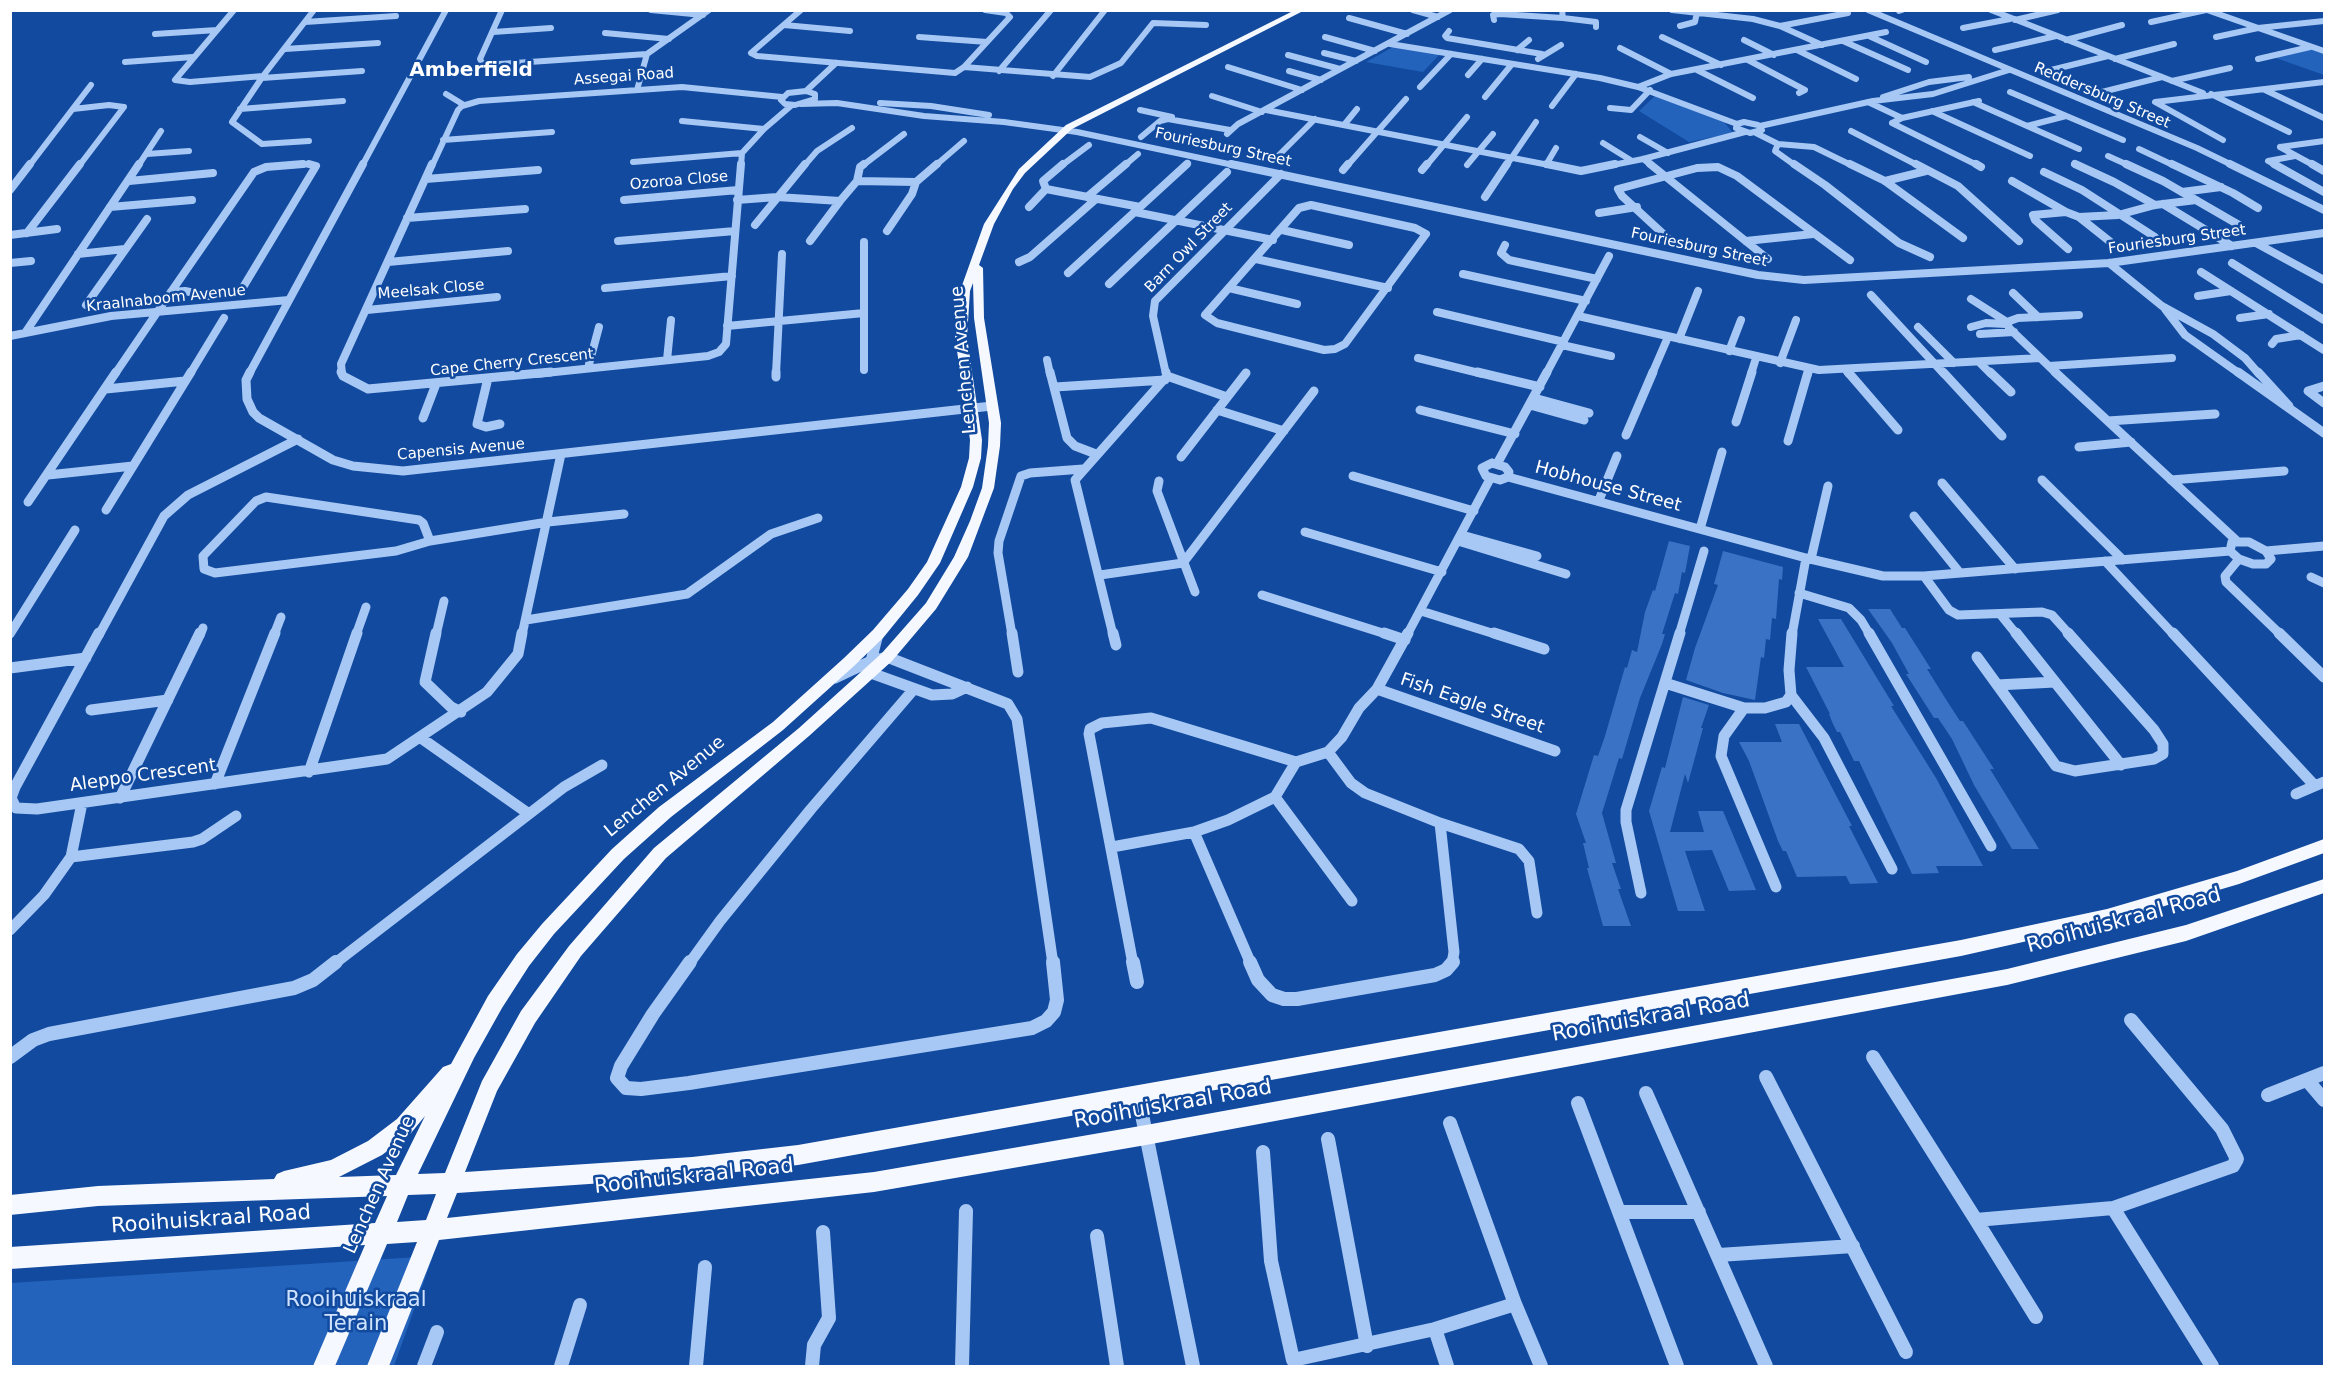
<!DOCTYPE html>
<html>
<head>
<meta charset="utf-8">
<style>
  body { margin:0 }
  #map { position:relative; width:2335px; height:1377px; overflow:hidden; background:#114a9e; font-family:"DejaVu Sans",sans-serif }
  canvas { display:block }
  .frame { position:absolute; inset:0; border:12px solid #fff; pointer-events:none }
</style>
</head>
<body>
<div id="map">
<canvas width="2335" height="1377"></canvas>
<div class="frame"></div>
</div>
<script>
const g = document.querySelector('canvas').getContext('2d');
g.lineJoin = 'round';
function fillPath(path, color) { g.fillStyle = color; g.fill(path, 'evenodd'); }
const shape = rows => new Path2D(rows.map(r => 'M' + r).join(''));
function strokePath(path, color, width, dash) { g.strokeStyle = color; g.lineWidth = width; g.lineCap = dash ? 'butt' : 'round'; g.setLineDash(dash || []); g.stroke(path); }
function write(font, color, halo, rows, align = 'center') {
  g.font = font + ' "DejaVu Sans",sans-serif'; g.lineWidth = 5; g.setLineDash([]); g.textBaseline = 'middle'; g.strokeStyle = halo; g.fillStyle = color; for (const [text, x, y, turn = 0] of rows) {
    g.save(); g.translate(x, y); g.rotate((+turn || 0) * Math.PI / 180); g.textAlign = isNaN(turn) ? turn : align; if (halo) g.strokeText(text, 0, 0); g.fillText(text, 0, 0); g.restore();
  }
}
fillPath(shape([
  [1393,47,1440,54,1423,72,1366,62],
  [2311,48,2324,53,2324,75,2273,57],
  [1656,95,1724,122,1733,133,1689,142,1639,111],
  [433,1256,394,1366,11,1366,11,1283]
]), '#2363bc');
fillPath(shape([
  [1669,541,1690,546,1685,573,1682,572,1678,594,1675,593,1662,634,1665,634,1662,644,1640,698,1622,759,1619,758,1602,813,1616,863,1612,863,1621,889,1618,889,1631,926,1603,926,1587,868,1589,868,1583,843,1586,843,1576,814,1594,755,1598,756,1605,736,1625,667,1627,668,1632,650,1637,652,1645,612,1653,590,1655,591],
  [1723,551,1783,567,1782,580,1779,579,1776,619,1772,618,1770,640,1766,639,1764,658,1761,657,1755,700,1723,693,1686,680,1695,648,1718,585,1714,584],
  [1868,609,1890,609,1902,628,1905,628,1931,669,1927,669,1947,701,1960,721,1963,721,1994,769,1990,769,2039,849,2012,849,1974,785,1952,739,1938,718,1934,718,1929,710,1906,674,1909,674,1892,643],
  [1818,619,1841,619,1894,706,1891,706,1936,778,1983,866,1936,866,1939,873,1912,874,1859,761,1854,761,1840,732,1837,732,1833,724,1829,714,1830,714,1806,667,1844,667],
  [1683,697,1709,705,1701,728,1703,728,1688,783,1685,774,1670,832,1704,832,1698,811,1723,811,1756,890,1729,891,1712,850,1685,851,1705,911,1678,911,1649,811,1662,767,1665,768],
  [1775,724,1799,724,1852,826,1849,826,1878,883,1850,884,1846,876,1797,877,1786,851,1783,851,1778,841,1749,761,1739,742,1782,742]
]), '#3a73c5');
strokePath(shape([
  [234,10,175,80,190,82,263,76],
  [502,10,480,59,482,63,500,64,647,54],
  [651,10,703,15],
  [801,10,751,53,757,56,955,73,964,67,1010,17,1006,13,985,10],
  [1413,10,1438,17],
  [1672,10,1753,19,1780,26,1822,45],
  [1868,10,2197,148,2234,166],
  [1991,10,2203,93],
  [2207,10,2324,51],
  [1899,11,1902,10],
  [1349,18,1407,34],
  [1563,18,1596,22,1596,27],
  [1494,20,1493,15,1500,14,1563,18,1562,10],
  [2015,20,2058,10],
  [305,22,396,16],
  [2151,22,2206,10],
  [784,25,850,31],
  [1680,26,1695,22,1697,12],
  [1780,26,1848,13],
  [1963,28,2010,19],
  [1449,31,1445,36,1447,38,1542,54],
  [493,32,551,28],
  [605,33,669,39],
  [155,34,217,30],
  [1869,36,1926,62],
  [919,37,987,42],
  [1325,37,1375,51],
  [1662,37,1721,65],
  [2216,37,2258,28,2324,21],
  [1744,40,1774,55],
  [2066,40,2122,25],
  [1843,41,1908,70],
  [1390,44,1600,78,1638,87,1737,124],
  [1620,48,1671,74],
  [285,49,378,43],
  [1517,50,1529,40],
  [1797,50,1856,79],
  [1995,50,2056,36],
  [1324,53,1356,61],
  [1288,55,1340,69],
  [1538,59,1561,45],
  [2115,59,2174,44],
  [2258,59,2310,47],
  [1748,60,1805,90,1799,93],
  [125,62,193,57],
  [964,67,1090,77,1121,63,1153,23,1206,25],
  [1228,67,1302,90],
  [1697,70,1753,98],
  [999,71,1051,10],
  [1289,71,1321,80],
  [2047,71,2108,56],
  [1468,75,1482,59],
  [1053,76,1105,10],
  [262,78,362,71],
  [2172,81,2230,68],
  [1420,87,1451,54],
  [1638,87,1671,74,1886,32],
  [637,90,647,54,709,10],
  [2265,90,2324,118],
  [806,91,815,94,815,99,795,105,785,104,781,100,788,93,806,91],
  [806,91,836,63],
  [2010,92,2123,140],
  [2102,92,2162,77],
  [446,94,464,105],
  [2211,94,2289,132],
  [1212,96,1262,112],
  [1485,97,1512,64],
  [1883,97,1929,82,1969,77],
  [1868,102,1902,118],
  [1973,102,2079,149],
  [880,103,931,106,989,115],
  [801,104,837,103,924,116,1004,122,1077,132,1238,166],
  [1552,106,1576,74],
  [1610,108,1631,110,1650,90],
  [73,109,109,105,124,107,79,166],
  [240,109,343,101],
  [1140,110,1172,117],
  [1266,110,1554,166],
  [1932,111,2030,156],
  [682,121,764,129],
  [1744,122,1758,125,1762,130,1750,133,1736,128,1737,124,1744,122],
  [1892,123,1979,166],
  [1892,123,1902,118,1979,101],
  [1344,125,1357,109],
  [1760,126,1873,101,1933,94,2009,70],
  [2027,126,2066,116],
  [1851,131,1919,166],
  [1756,133,1778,144,1814,147,1853,166],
  [1227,134,1238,124,1450,10],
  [1141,137,1160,121,1168,119,1230,130],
  [1640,137,1668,153],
  [443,140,552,132],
  [2223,140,2155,102,2324,82],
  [309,141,262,144,232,122,263,76,314,10],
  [1603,143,1632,161],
  [1778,144,1775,151,1796,166],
  [2280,147,2315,166],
  [2280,147,2324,141],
  [2139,149,2175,166],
  [147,154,189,151],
  [2108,156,2130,166],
  [1276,158,1315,119],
  [1643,159,1652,166],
  [633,162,742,153],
  [2074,164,2078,166],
  [1467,165,1493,134],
  [1546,165,1556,148],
  [29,166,91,85],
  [138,166,161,131],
  [282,166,308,164,315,166],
  [362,166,446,10],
  [432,166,458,110,462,106,479,101,682,87,782,97],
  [741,166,742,153,764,129,792,105],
  [804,166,817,151,852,128],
  [862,166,904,134],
  [935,166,964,141],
  [1061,166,1089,145],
  [1124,166,1138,154],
  [1185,166,1188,163],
  [1347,166,1406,99],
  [1426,166,1467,117],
  [1506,166,1536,122],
  [1608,166,1643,159,1745,132],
  [2277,166,2268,161,2295,156]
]), '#a7c8f5', 6);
strokePath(shape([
  [1063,164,1043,181,1046,189,1140,207],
  [1231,164,1758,275,1804,280,2109,263,2324,233],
  [1547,164,1581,171,1615,164],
  [1650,164,1768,259],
  [1794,164,1825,185,1899,243,1930,257],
  [1850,164,1885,181,1963,238],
  [1916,164,1958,186,2019,241],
  [1976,164,1981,167],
  [2075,164,2114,182,2155,205],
  [2126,164,2163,181,2239,225],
  [2172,164,2233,193,2258,208],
  [2230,164,2324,210],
  [2274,164,2324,192],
  [2312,164,2324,171],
  [1343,170,1348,164],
  [1422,170,1427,164],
  [2044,172,2082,190,2155,237],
  [426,179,538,170],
  [129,181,213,173],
  [857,181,916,182,912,194,887,231],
  [1885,181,1926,171],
  [2012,181,2066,212],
  [916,182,937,164],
  [10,190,30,164],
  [2182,192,2221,187],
  [1087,197,1126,164],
  [1485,197,1507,164],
  [624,200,738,190],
  [737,200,777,197,840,201,810,241],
  [840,201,857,181,860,167,864,164],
  [2163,204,2232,246],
  [1311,205,1415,228,1426,234,1345,344,1335,349,1324,350,1217,323,1205,315,1299,208,1311,205],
  [110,207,192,200],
  [1029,207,1046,189],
  [1135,212,1273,240],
  [1599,213,1637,207],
  [2079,217,2113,244],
  [407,218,525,209],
  [755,225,805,164],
  [1282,230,1349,245],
  [27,233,80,164],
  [10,235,57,229],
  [618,241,735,231],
  [1746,241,1813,234],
  [864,242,864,370],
  [1672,242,1622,196,1618,189,1697,168,1718,167,1737,176,1850,260],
  [2256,243,2324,280],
  [1505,245,1501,253,1509,260,1597,279],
  [2068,249,2035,220,2033,215,2066,212,2079,217,2118,215,2155,205,2196,200],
  [78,254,125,249],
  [1256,259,1388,288],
  [388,262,508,251],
  [1019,262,1030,257,1096,199],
  [10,263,31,261],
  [2109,263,2162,306,2213,334,2245,358,2259,374],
  [2232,263,2324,320],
  [2201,272,2324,350],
  [1068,273,1187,164],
  [1463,274,1586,301],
  [1109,284,1227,172],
  [605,288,732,276],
  [1229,288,1297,304],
  [171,292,254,172,266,167,303,164],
  [171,292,185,291,209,296,242,289,316,166,309,164],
  [2013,293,2038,317],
  [1871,295,1944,374],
  [2198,296,2231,291],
  [1971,299,2007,322],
  [86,305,147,219],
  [2165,309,2185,335,2240,374],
  [367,310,497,297],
  [1437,312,1564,342],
  [1578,316,1819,370,2040,358],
  [2240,318,2269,314],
  [2007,322,2009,328,2057,374],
  [2007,322,2018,318,2079,315],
  [727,326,864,313],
  [1918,327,1954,363],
  [1971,327,1986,323,2006,324],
  [25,333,139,164],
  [1980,334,2014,332],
  [10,336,111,316,289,300],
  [1679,339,1698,291],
  [2272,344,2276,339,2301,335],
  [1562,345,1611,356],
  [1729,351,1741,320],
  [1418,358,1483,374],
  [667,360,671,320],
  [1047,360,1050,374],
  [1979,362,1991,374],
  [1780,363,1796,320],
  [2049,366,2172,358],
  [588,368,599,327],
  [1846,370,1849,374],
  [115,374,171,292],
  [190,374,224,318],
  [249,374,363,164],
  [342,374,341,364,432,164],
  [536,374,708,356,719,352,726,344,741,164],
  [776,374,782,254],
  [1166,374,1153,316,1155,301,1281,174],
  [1546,374,1609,256],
  [1652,374,1668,337],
  [1751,374,1756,358],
  [1808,374,1809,369]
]), '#a7c8f5', 8);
strokePath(shape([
  [250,372,246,380,247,399,253,412,259,418,333,460,353,466,403,471,992,406],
  [341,372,343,376,368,389,551,372],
  [1050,372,1067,438,1075,446,1096,454],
  [1477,372,1540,387],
  [1848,372,1898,430],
  [1943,372,2002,436],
  [1990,372,2011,392],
  [2055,372,2237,541],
  [2238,372,2324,433],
  [2258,372,2289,406],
  [1167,376,1227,397],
  [776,377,776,372],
  [488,378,477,424,486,427,500,424],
  [2324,386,2308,391,2324,403],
  [1055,387,1165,380],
  [106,389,185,381],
  [1534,398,1589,413],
  [1530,405,1584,420],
  [1217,410,1284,431],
  [1420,410,1515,434],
  [423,418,436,384],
  [2108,421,2215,414],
  [1736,422,1752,372],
  [1626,435,1653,372],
  [1788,441,1808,372],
  [2079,447,2131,442],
  [1181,457,1246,373],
  [1492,463,1505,467,1509,472,1508,477,1500,480,1486,476,1482,468,1492,463],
  [1497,464,1547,372],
  [48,475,133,466],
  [1353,476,1474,511],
  [1508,477,1806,558,1883,576,1924,576,2230,551],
  [2042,480,2123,560],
  [2171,480,2284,471],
  [1159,481,1157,491,1195,592],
  [1942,483,2015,569],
  [266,497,419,520,423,523,430,541,396,551,215,573,204,569,203,556,256,501,266,497],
  [1599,500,1617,456],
  [28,502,116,372],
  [106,510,191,372],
  [1914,516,1960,573],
  [1700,529,1722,452],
  [1305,532,1442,572],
  [1462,535,1537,556],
  [430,541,548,522,624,514],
  [1458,541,1566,574],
  [2232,542,2249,542,2266,551,2271,559,2266,564,2253,564,2239,559,2230,551,2232,542],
  [2266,551,2324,546],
  [1811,559,1828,486],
  [2239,559,2225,576,2226,582,2281,635],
  [2105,561,2174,635],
  [1100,575,1183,563,1314,391],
  [1924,576,1949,610,1958,615,2042,612,2052,615,2070,635],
  [2311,577,2324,583],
  [1799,593,1849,608,1861,620,1870,635],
  [1262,595,1389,635],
  [1421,611,1498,635],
  [2000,614,2017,635],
  [526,620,687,594,771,534,818,518],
  [10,634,75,530],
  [99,635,164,516,188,495,298,439],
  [200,635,203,628],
  [274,635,281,617],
  [356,635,366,607],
  [436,635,444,601],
  [522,635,561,454],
  [1012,635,998,553,999,541,1021,476,1030,473,1083,469],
  [1113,635,1075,480,1167,376,1166,372],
  [1407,635,1490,479],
  [1679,635,1704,551],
  [1792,635,1806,558]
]), '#a7c8f5', 9);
strokePath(shape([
  [99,633,15,787,11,798,16,808,37,809,387,759,487,692,518,654,522,633],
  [436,633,425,682,451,707,461,712],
  [1012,633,1018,672],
  [1113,633,1116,645],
  [1384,633,1405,640],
  [1494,633,1544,649],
  [1869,633,1991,846],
  [2016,633,2121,765],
  [2173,633,2315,786],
  [2279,633,2324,677],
  [878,634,871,661,871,673,932,695,952,694,967,687],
  [1977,657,2056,766,2075,771,2154,759,2163,754,2163,744,2154,730,2068,633],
  [10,668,86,658],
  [835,678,871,661,887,657,1008,704,1017,719,1053,964],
  [1665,683,1744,708,1765,708,1786,702,1791,695,1789,670,1792,633],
  [1997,685,2055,682],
  [1377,689,1555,751],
  [1791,695,1824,738,1892,869],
  [1744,708,1724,736,1721,756,1776,887],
  [91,710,168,700],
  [1328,752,1351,783,1365,793,1440,823,1519,849,1529,861,1537,913],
  [309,772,357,633],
  [215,784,275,633],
  [2296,794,2324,782],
  [120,798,200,633],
  [529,814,564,787,602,765],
  [1440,823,1454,952,1452,964],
  [1194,832,1228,820,1275,797],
  [1112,847,1194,832,1251,964],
  [71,857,193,842,202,839,236,816],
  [1641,893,1626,822,1626,810,1680,633],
  [1352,901,1275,797,1296,762,1328,752,1342,737,1359,708,1377,689,1408,633],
  [10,930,44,895,71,857,82,803],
  [334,964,529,814,421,738],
  [689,964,720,921,811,809,914,689],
  [1133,964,1089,734,1090,729,1102,723,1151,718,1296,762]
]), '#a7c8f5', 11);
strokePath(shape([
  [690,962,653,1014,621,1066,617,1078,626,1088,641,1089,689,1083,1032,1028,1046,1021,1054,1012,1057,1000,1053,962],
  [1133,962,1137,982],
  [1250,962,1258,980,1272,995,1284,999,1297,999,1435,975,1446,970,1453,962],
  [10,1057,33,1040,49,1034,294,988,313,980,336,962],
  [1873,1057,1976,1220],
  [1766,1077,1906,1352],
  [2307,1080,2324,1100],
  [1646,1093,1766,1366],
  [1138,1095,1193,1366],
  [2268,1095,2324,1073],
  [1578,1103,1677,1366],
  [1450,1123,1515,1304,1541,1366],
  [1328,1139,1367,1346],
  [1263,1152,1271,1261,1293,1360,1435,1329,1515,1304],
  [2113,1208,2212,1366],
  [1619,1212,1699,1212],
  [1097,1236,1117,1366],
  [1719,1255,1853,1246],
  [2036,1317,1976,1220,2113,1208,2233,1166,2237,1159,2222,1129,2131,1020],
  [1435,1329,1447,1366],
  [424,1366,437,1332],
  [561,1366,580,1305],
  [696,1366,705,1267],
  [812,1366,814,1345,829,1318,823,1232],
  [962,1366,966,1211]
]), '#a7c8f5', 14);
fillPath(shape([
  [1295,10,1305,10,1072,129,1025,173,1013,189,994,224,979,265,983,268,984,318,1001,423,1000,446,994,488,968,557,936,609,892,661,809,736,666,858,581,956,535,1023,497,1091,465,1172,692,1157,798,1145,1961,940,2107,909,2237,871,2324,839,2324,853,2239,884,2107,923,1961,956,798,1165,692,1177,457,1193,447,1218,874,1172,1146,1125,2007,969,2186,925,2324,879,2324,893,2186,941,2007,985,1146,1145,874,1192,439,1240,389,1366,367,1366,417,1242,387,1244,335,1366,313,1366,365,1245,10,1269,10,1247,375,1223,387,1196,98,1206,10,1215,10,1195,98,1186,274,1179,277,1174,284,1171,331,1160,368,1141,397,1119,443,1067,451,1064,488,996,517,954,542,924,612,849,659,807,773,722,844,658,873,630,908,589,927,562,961,487,969,458,970,440,955,337,960,291,984,224,1019,169,1066,125,1295,10],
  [973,283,974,318,989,423,988,446,982,488,970,521,954,557,926,603,882,653,799,728,654,848,569,946,521,1011,482,1081,445,1173,418,1174,474,1058,502,1008,529,966,554,934,624,859,671,817,783,730,854,666,883,638,918,595,940,563,973,487,981,458,982,440,967,337,970,291,973,283],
  [425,1116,396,1175,339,1177,382,1155,411,1133,425,1116],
  [436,1194,426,1220,397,1222,408,1195,436,1194]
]), '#f5f8ff');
write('15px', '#fff', '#114a9e', [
  ["Assegai Road",624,77,-4],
  ["Reddersburg Street",2102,96,23],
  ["Fouriesburg Street",1223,148,12],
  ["Ozoroa Close",679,181,-5],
  ["Fouriesburg Street",2177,240,-8],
  ["Barn Owl Street",1189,248,-46],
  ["Fouriesburg Street",1699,248,12],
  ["Meelsak Close",431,290,-5],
  ["Kraalnaboom Avenue",166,299,-6],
  ["Cape Cherry Crescent",512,363,-6],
  ["Capensis Avenue",461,450,-5]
]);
write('18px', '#fff', '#114a9e', [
  ["Lenchen Avenue",964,360,-95],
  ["Hobhouse Street",1608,487,15],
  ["Fish Eagle Street",1472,704,19],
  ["Aleppo Crescent",143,776,-8],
  ["Lenchen Avenue",665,787,-39],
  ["Lenchen Avenue",380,1185,-66]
]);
write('bold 20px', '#fff', '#114a9e', [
  ["Amberfield",471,71]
]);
write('21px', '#fff', '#114a9e', [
  ["Rooihuiskraal Road",2124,921,-15],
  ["Rooihuiskraal Road",1651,1018,-10],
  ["Rooihuiskraal Road",1173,1105,-10],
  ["Rooihuiskraal Road",694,1177,-6],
  ["Rooihuiskraal Road",211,1220,-4]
]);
write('21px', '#cfe3fe', '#114a9e', [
  ["Rooihuiskraal",356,1301],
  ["Terain",356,1325]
]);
</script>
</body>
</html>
